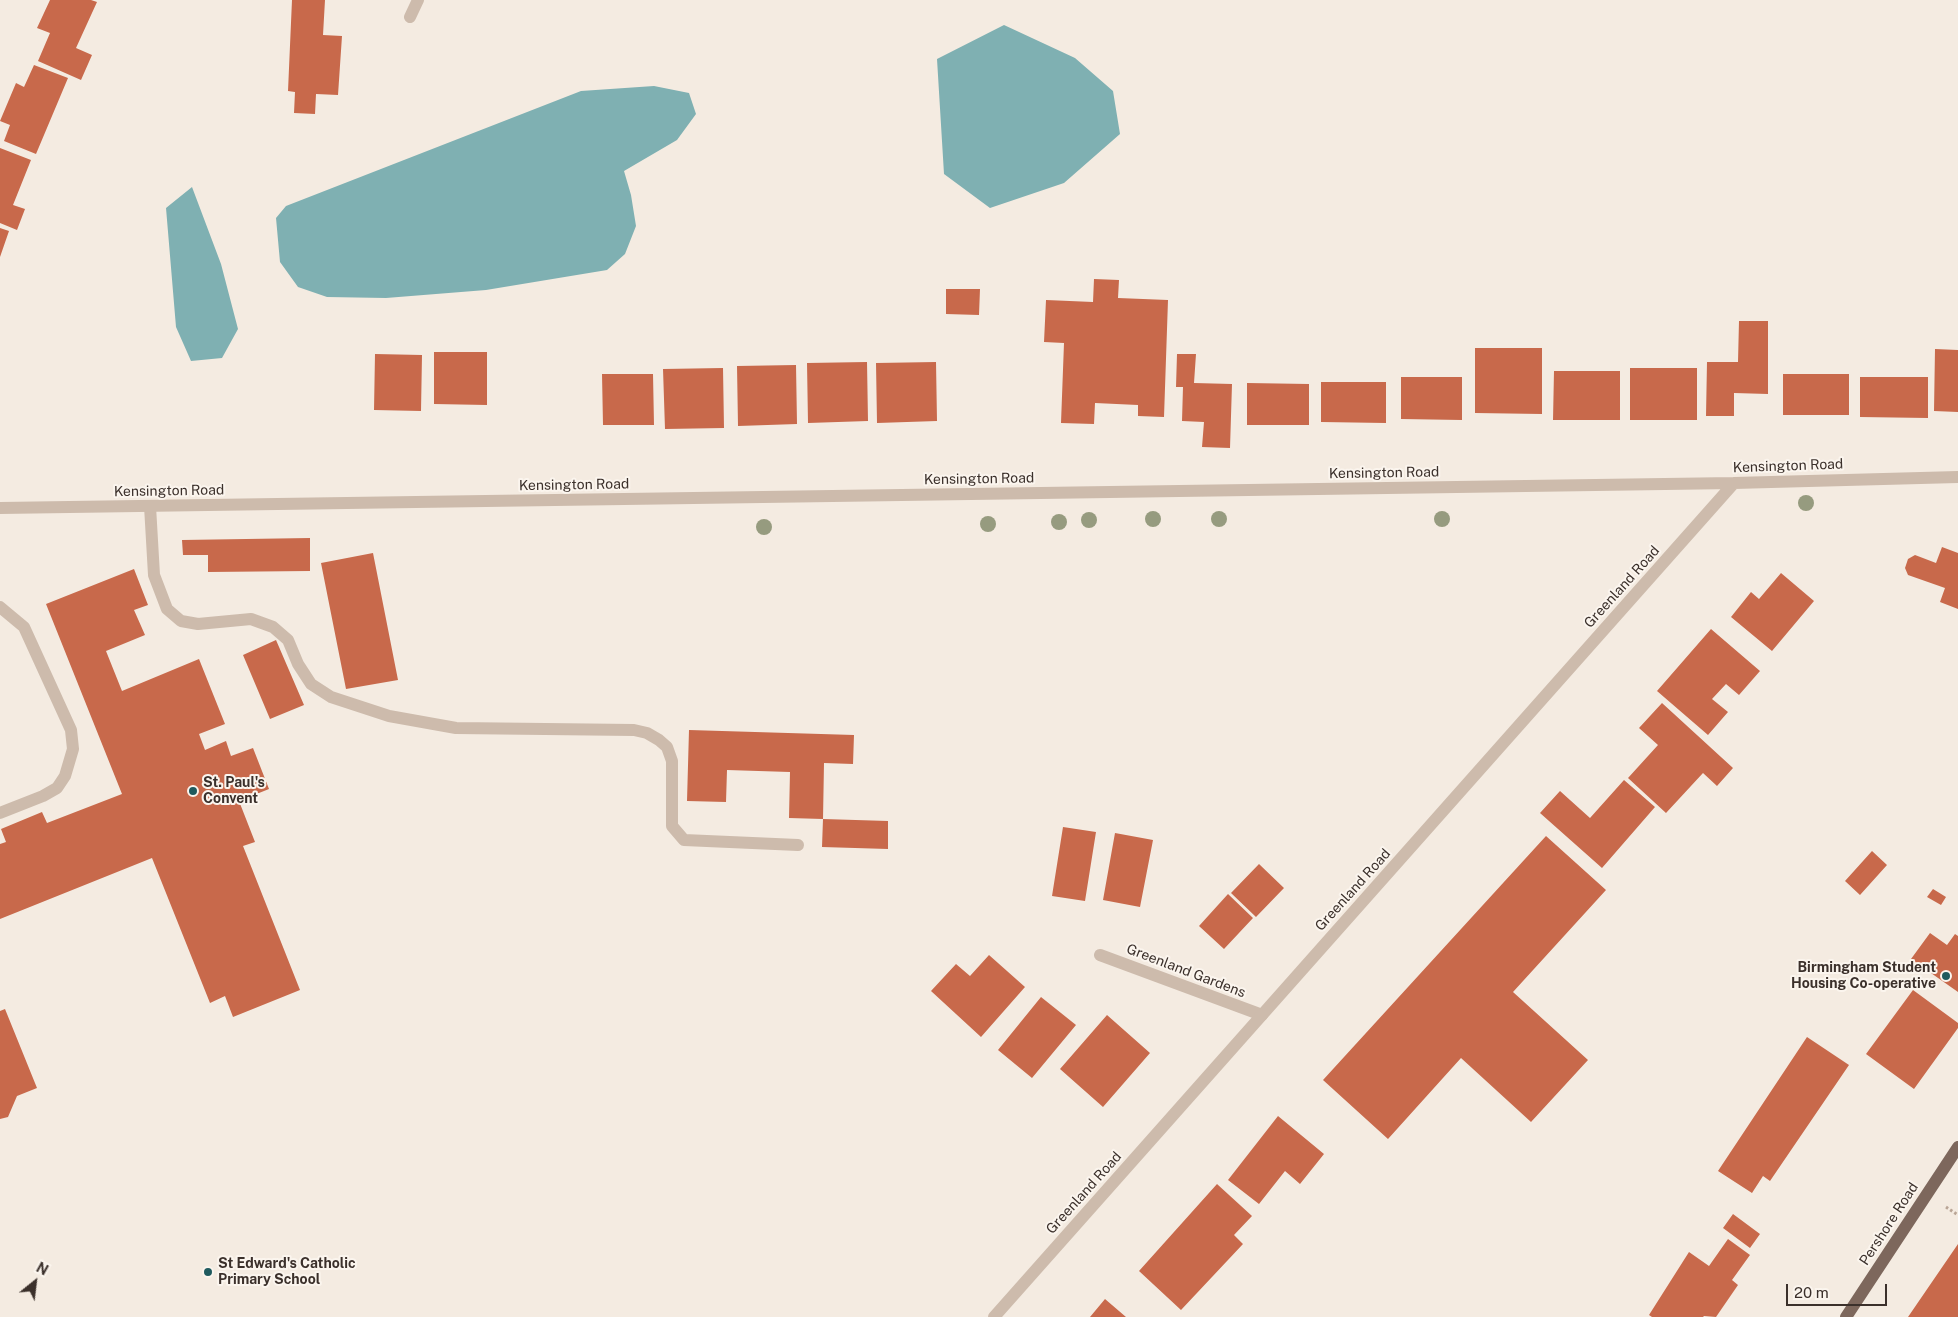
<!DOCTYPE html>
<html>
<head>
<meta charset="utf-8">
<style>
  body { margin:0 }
  #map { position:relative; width:1958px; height:1317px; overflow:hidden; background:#f4ebe1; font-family:"Public Sans",sans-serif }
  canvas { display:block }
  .north { position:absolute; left:10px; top:1257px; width:50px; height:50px; -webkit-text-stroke:4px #fbf5ee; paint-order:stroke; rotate:29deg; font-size:14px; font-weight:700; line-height:20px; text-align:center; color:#3b302b }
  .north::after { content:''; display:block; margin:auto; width:18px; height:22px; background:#3b302b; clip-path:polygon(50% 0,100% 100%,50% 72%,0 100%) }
  .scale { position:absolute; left:1786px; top:1284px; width:101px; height:22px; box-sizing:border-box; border:2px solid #3b302b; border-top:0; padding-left:6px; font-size:15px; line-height:18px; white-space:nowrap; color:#3b302b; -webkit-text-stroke:4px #fbf5ee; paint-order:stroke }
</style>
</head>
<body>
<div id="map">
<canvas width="1958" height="1317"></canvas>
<div class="north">N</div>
<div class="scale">20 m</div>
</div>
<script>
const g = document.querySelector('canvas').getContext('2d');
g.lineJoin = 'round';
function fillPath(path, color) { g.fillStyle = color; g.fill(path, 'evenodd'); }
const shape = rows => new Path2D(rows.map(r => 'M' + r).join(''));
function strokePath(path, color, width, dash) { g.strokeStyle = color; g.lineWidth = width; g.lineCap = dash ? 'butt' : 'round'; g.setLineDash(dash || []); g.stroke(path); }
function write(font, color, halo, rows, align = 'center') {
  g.font = font + ' "Public Sans",sans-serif'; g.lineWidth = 4; g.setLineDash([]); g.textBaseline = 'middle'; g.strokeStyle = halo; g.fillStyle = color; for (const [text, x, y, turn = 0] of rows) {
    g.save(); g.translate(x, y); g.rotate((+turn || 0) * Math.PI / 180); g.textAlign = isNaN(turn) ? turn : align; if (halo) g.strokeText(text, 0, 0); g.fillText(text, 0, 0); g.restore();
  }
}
fillPath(shape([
  [1004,25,1075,58,1113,91,1120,134,1064,183,990,208,944,174,937,59],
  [654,86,689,93,696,114,677,140,624,171,631,195,636,226,625,254,607,270,486,290,386,298,327,297,298,287,280,262,276,218,286,206,581,91],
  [192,187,221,264,238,329,222,358,191,361,176,327,166,208]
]), '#7fb0b2');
fillPath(shape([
  [50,0,91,0,97,2,76,48,92,55,81,80,38,61,50,33,37,28],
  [292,0,325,0,323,35,342,36,338,95,316,94,315,114,294,113,295,92,288,91],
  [34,65,68,78,36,154,4,141,10,125,0,121,16,83,24,87],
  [0,148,31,160,13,205,25,209,17,230,0,223],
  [0,228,9,231,0,257],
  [1094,279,1119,280,1118,298,1168,300,1164,417,1138,416,1138,405,1095,403,1094,424,1061,423,1064,343,1044,342,1046,300,1093,302],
  [946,289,980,289,979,315,946,314],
  [1739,321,1768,321,1768,394,1734,393,1734,416,1706,416,1707,362,1738,362],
  [1475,348,1542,348,1542,414,1475,413],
  [1935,349,1958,350,1958,412,1934,411],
  [434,352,487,352,487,405,434,404],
  [375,354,422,355,421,411,374,410],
  [1177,354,1196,354,1194,383,1232,384,1230,448,1202,447,1204,422,1182,421,1183,387,1176,387],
  [867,362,868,421,808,423,807,363],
  [936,362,937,421,877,423,876,363],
  [796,365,797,424,738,426,737,366],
  [723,368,724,428,665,429,663,369],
  [1630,368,1697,368,1697,420,1630,420],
  [1554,371,1620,371,1620,420,1553,420],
  [602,374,653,374,654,425,603,425],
  [1783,374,1849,374,1849,415,1783,415],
  [1401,377,1462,377,1462,420,1401,419],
  [1860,377,1928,377,1928,418,1860,417],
  [1321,382,1386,382,1386,423,1321,422],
  [1247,383,1309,384,1309,425,1247,425],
  [310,538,310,571,208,572,208,555,183,555,182,540],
  [1942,547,1958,553,1958,609,1940,602,1945,588,1908,575,1905,568,1908,559,1915,555,1936,563],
  [373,553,398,680,346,689,321,563],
  [134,569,148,605,134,610,145,635,106,651,122,691,199,659,225,724,199,734,205,750,226,741,231,756,253,748,269,789,239,801,255,842,243,846,300,990,233,1017,225,996,210,1003,152,858,0,919,0,844,6,842,1,829,42,812,47,823,122,794,46,604],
  [1781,573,1814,601,1772,651,1731,617,1751,592,1759,599],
  [1711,629,1760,671,1739,695,1726,684,1712,699,1728,712,1708,735,1657,691],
  [276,640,304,705,270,719,243,655],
  [1662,703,1733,768,1717,786,1703,773,1666,813,1628,778,1658,745,1639,728],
  [689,730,854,735,853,764,824,763,823,819,789,818,790,772,727,770,726,802,687,801],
  [1624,780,1655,807,1602,868,1540,813,1560,791,1590,818],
  [823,819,888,821,888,849,822,847],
  [1063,827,1096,832,1085,901,1052,896],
  [1115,833,1153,840,1140,907,1103,900],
  [1546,836,1606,890,1513,992,1588,1060,1531,1122,1461,1058,1388,1139,1323,1080],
  [1872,851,1887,865,1860,895,1845,881],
  [1259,864,1284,888,1256,917,1231,893],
  [1933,889,1946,897,1941,905,1927,897],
  [1228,894,1253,918,1224,949,1199,926],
  [1930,933,1947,945,1955,934,1958,936,1958,992,1911,959],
  [989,955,1025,987,981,1037,931,991,956,964,970,976],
  [1913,990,1958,1023,1958,1028,1914,1089,1866,1054],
  [1041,997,1076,1025,1032,1078,998,1050],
  [5,1009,37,1088,17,1096,8,1117,0,1119,0,1011],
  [1107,1015,1150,1053,1103,1107,1060,1069],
  [1807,1037,1849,1065,1770,1181,1763,1176,1752,1193,1718,1171],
  [1278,1116,1324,1154,1300,1184,1285,1171,1259,1204,1228,1180],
  [1217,1184,1252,1216,1234,1235,1243,1244,1181,1310,1139,1271],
  [1733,1214,1760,1234,1750,1248,1723,1228],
  [1728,1239,1750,1255,1732,1280,1738,1285,1716,1317,1704,1316,1703,1317,1652,1317,1649,1315,1689,1252,1709,1266],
  [1958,1244,1958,1317,1908,1317],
  [1105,1299,1126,1317,1090,1317]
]), '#c8694b');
strokePath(shape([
  [1946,1207,1958,1215]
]), '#b9a596', 3, [2.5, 2.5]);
strokePath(shape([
  [150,506,154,575,167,609,181,621,198,624,251,619,273,627,288,640,298,664,311,684,331,697,389,716,456,728,634,730,647,733,659,740,667,747,672,761,672,826,684,840,798,845],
  [0,607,24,627,71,730,73,749,65,776,57,788,43,796,0,813],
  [1100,955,1262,1015]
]), '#cdbbac', 12);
strokePath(shape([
  [410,17,418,0],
  [0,508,1734,483,1958,477],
  [994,1317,1734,483]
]), '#cdbbac', 12);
strokePath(shape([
  [1846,1317,1958,1147]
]), '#7d675c', 12);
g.fillStyle = '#969b7f';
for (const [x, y] of [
  [1806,503],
  [1153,519],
  [1219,519],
  [1442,519],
  [1089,520],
  [1059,522],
  [988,524],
  [764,527]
]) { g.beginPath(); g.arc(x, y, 8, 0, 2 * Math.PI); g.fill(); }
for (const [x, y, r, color] of [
  [193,791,5,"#1f5a5e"],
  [1946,976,5,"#1f5a5e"],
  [208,1272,5,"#1f5a5e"]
]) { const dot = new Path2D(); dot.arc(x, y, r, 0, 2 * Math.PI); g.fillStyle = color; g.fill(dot); strokePath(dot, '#fbf5ee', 2); }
write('14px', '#3b302b', '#fbf5ee', [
  ["Kensington Road",1788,466,-2],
  ["Kensington Road",1384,473,-1],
  ["Kensington Road",979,479,-1],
  ["Kensington Road",574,485,-1],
  ["Kensington Road",169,491,-1],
  ["Greenland Road",1622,587,-48],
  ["Greenland Road",1353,890,-48],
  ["Greenland Gardens",1186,971,21],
  ["Greenland Road",1084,1193,-48],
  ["Pershore Road",1889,1224,-57]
]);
write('bold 14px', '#3b302b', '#fbf5ee', [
  ["St. Paul's",203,783],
  ["Convent",203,799],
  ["Birmingham Student",1936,968,"right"],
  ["Housing Co-operative",1936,984,"right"],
  ["St Edward's Catholic",218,1264],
  ["Primary School",218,1280]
], 'left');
</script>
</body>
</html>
